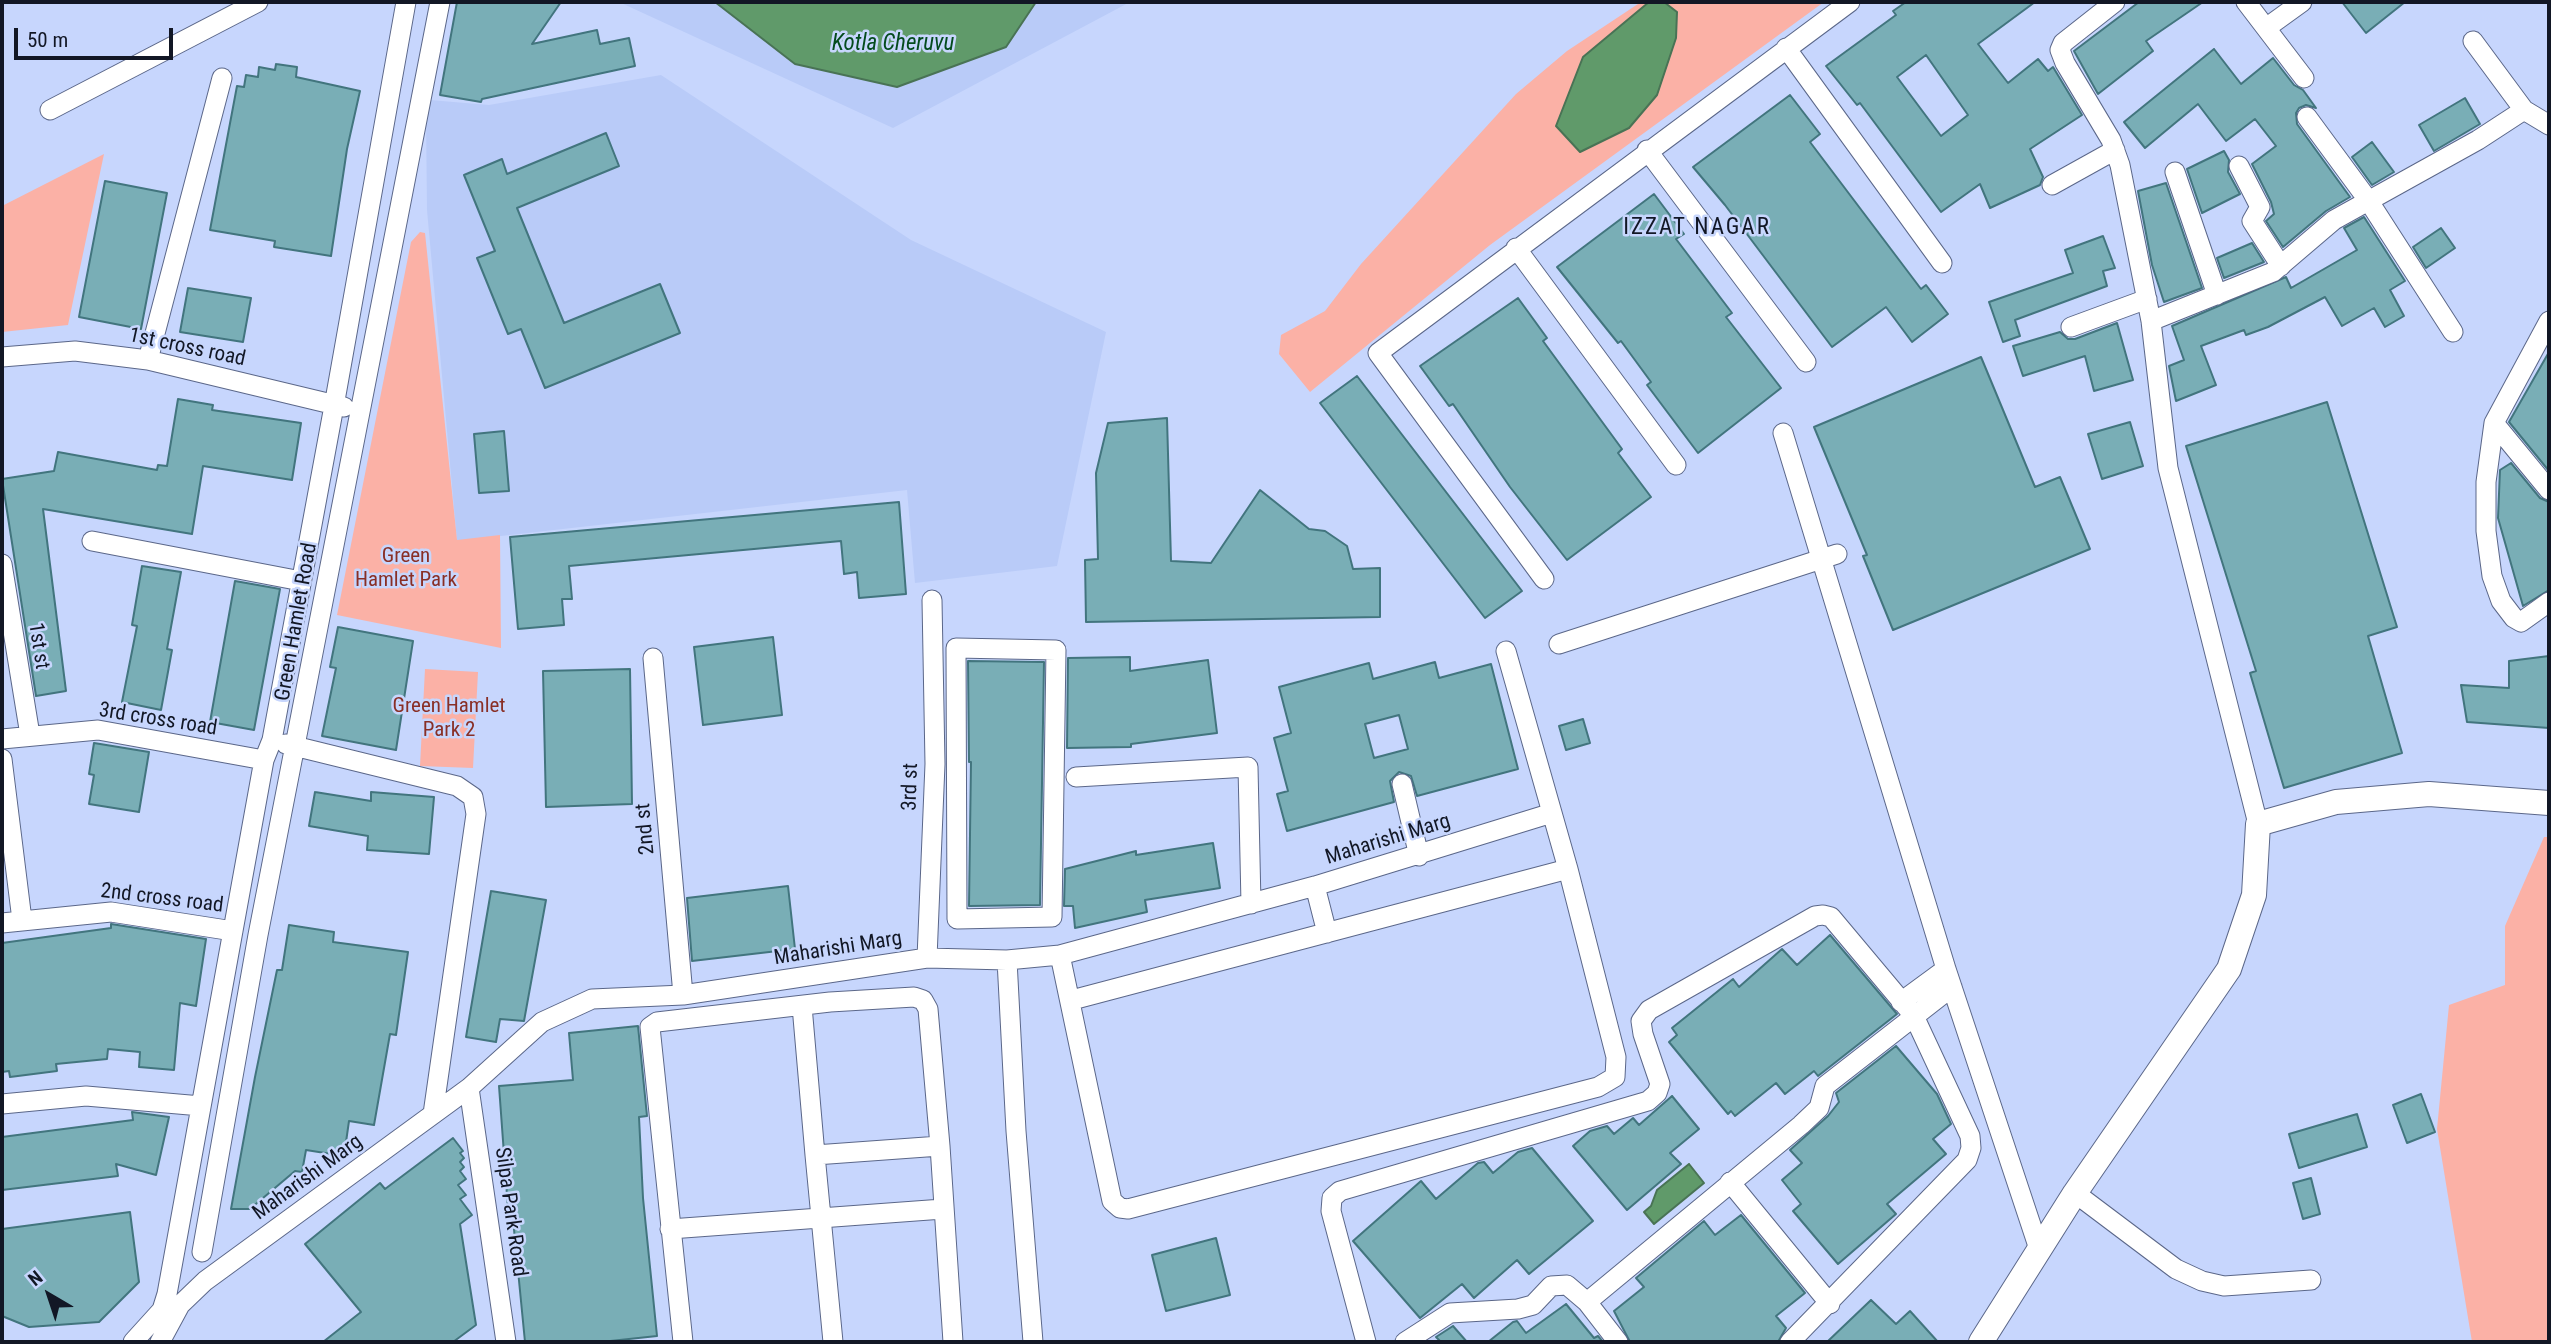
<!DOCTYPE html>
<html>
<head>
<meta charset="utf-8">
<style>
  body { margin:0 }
  #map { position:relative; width:2551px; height:1344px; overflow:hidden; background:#c7d6fd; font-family:"Roboto Condensed",sans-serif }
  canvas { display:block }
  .frame { position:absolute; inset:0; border:4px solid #121725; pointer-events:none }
  .north { position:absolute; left:14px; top:1260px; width:70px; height:70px; -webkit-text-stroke:5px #c7d6fd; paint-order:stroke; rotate:321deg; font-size:19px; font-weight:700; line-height:28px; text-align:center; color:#121725 }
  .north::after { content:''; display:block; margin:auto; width:24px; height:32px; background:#121725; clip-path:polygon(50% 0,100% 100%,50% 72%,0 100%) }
  .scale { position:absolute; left:14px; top:28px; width:159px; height:32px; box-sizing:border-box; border:4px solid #121725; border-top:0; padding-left:9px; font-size:21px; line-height:24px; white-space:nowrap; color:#121725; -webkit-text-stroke:5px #c7d6fd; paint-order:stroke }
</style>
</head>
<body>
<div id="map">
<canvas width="2551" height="1344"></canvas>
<div class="frame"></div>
<div class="north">N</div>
<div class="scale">50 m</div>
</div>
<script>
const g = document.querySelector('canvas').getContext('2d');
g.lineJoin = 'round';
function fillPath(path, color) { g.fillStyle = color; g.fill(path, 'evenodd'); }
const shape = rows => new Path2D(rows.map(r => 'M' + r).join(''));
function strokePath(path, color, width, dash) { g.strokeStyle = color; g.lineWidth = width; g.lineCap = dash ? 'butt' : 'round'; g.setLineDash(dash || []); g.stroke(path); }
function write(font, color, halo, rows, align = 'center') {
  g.font = font + ' "Roboto Condensed",sans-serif'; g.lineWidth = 5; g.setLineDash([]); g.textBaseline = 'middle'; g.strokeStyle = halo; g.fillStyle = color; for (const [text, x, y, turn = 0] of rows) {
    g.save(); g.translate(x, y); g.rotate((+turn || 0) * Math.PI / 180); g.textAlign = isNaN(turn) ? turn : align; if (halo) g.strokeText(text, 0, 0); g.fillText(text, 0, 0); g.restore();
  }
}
fillPath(shape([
  [619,2,1130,2,893,128],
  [661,75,911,240,1106,332,1057,566,915,583,907,490,457,541,427,210,426,115,430,100,489,105]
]), '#b9cbf8');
fillPath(shape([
  [1641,2,1824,2,1490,245,1310,392,1279,354,1281,335,1325,311,1361,264,1516,94,1567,51],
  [104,154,68,325,2,332,2,206],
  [420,232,425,233,457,540,500,535,501,648,337,615,411,242],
  [425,669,478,672,473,768,420,766],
  [2544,837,2549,837,2549,1342,2472,1342,2437,1129,2449,1005,2505,985,2505,926]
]), '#fbb1a6');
const water = shape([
  [715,2,1036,2,1006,47,897,87,795,64,715,2],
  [1649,2,1664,2,1677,12,1676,38,1657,95,1629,128,1580,152,1556,126,1583,57,1649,2],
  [1689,1164,1704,1183,1654,1224,1644,1212,1651,1206,1657,1190,1689,1164]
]);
fillPath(water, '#609a6a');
strokePath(water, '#497355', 2);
const building = shape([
  [457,2,561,2,532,44,597,30,600,44,629,38,635,66,482,99,481,102,440,95,457,2],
  [1906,2,2035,2,1978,44,2008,83,2038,59,2048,71,2053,67,2082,115,2030,149,2043,177,2040,185,1990,208,1980,184,1941,212,1860,103,1857,105,1826,66,1896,15,1893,11,1906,2],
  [1926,55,1968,115,1941,136,1897,77,1926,55],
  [2139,2,2203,2,2146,41,2153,51,2098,94,2074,51,2139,2],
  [2342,2,2405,2,2366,33,2342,2],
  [2214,49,2241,84,2273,58,2294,85,2303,90,2316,108,2306,105,2299,108,2296,113,2297,124,2350,197,2326,211,2283,247,2266,221,2274,214,2271,202,2252,164,2276,146,2255,119,2226,141,2198,104,2145,148,2124,122,2214,49],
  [276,64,297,67,296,77,360,91,347,149,331,256,274,247,275,241,210,230,237,86,244,87,246,75,258,77,259,67,275,70,276,64],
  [1790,95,1820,134,1810,142,1921,289,1926,285,1948,314,1912,342,1886,307,1832,347,1725,205,1693,167,1790,95],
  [2465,98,2480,124,2434,151,2419,125,2465,98],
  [606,133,619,166,517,208,564,323,660,284,680,333,545,388,521,329,508,334,477,258,495,251,464,175,502,159,507,174,606,133],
  [2372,142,2394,172,2372,185,2352,157,2372,142],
  [2224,151,2229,160,2228,172,2240,194,2202,213,2187,169,2224,151],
  [105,181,167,193,141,329,79,317,105,181],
  [2166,183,2202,288,2164,302,2152,265,2138,191,2166,183],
  [1654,194,1684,234,1676,239,1732,313,1726,317,1781,388,1698,453,1647,385,1651,382,1621,341,1618,343,1557,267,1654,194],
  [2364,217,2405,281,2390,290,2404,316,2385,327,2374,308,2342,326,2325,297,2268,327,2246,335,2244,330,2201,346,2216,385,2176,401,2169,366,2184,360,2172,326,2286,277,2291,288,2357,250,2344,228,2364,217],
  [2441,228,2455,248,2426,268,2413,247,2441,228],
  [2103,236,2115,268,2103,271,2107,286,2015,320,2020,336,2003,342,1989,302,2073,273,2065,250,2103,236],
  [2252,243,2264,262,2224,278,2217,258,2252,243],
  [188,288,251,298,243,342,180,332,188,288],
  [1518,298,1547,338,1543,341,1622,449,1618,453,1651,497,1567,560,1510,487,1453,404,1449,406,1420,366,1518,298],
  [2117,323,2133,380,2094,391,2085,356,2023,376,2013,346,2060,332,2068,339,2075,339,2117,323],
  [2549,352,2549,471,2509,422,2549,352],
  [1981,357,2035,487,2060,477,2090,549,1893,630,1863,556,1867,555,1814,427,1981,357],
  [1357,376,1522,591,1485,618,1320,403,1357,376],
  [178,399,213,405,212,410,301,423,292,480,203,466,192,534,43,509,66,691,36,696,2,479,54,471,58,452,157,470,158,465,167,466,178,399],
  [2327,402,2397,627,2368,636,2402,753,2284,788,2250,673,2256,671,2186,446,2327,402],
  [1167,418,1171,561,1211,563,1260,490,1309,529,1325,531,1347,546,1353,569,1380,568,1380,617,1086,622,1085,560,1098,559,1096,473,1108,423,1167,418],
  [2130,422,2143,466,2102,479,2088,434,2130,422],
  [504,431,509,491,479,493,474,434,504,431],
  [2511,463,2540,498,2549,502,2549,590,2523,606,2498,518,2500,470,2511,463],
  [899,502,906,594,859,598,857,572,844,574,841,541,569,566,572,599,562,599,564,625,518,629,510,537,899,502],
  [142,566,181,572,167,649,172,650,161,710,122,702,137,626,132,625,142,566],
  [235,581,280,589,254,730,210,722,235,581],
  [338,627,413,641,396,750,322,736,336,668,330,667,338,627],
  [773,637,782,715,703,725,694,647,773,637],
  [2549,656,2549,728,2467,722,2461,685,2509,688,2509,661,2549,656],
  [1130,657,1130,671,1208,660,1217,733,1131,744,1131,747,1067,748,1068,658,1130,657],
  [968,661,1044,662,1040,905,969,906,971,762,969,762,968,661],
  [1435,662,1439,678,1491,664,1518,769,1417,796,1411,776,1399,772,1390,781,1394,802,1287,831,1277,794,1288,791,1274,738,1291,733,1279,687,1369,663,1373,679,1435,662],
  [1399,715,1408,749,1374,758,1365,724,1399,715],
  [630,669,632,804,546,807,543,671,630,669],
  [1583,719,1590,743,1566,750,1559,726,1583,719],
  [94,743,149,752,139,812,89,804,94,775,89,774,94,743],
  [315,792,371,801,371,792,434,797,429,854,367,850,368,836,309,826,315,792],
  [1213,843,1220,888,1145,900,1147,912,1075,928,1073,906,1064,906,1065,869,1136,851,1136,855,1213,843],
  [788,886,795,949,692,961,687,898,788,886],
  [491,891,546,900,524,1021,500,1019,496,1042,466,1037,491,891],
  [111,924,206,939,196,1006,180,1003,174,1070,139,1067,140,1052,108,1049,107,1059,56,1064,57,1071,10,1077,9,1071,2,1072,2,943,111,928,111,924],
  [289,925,334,932,333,942,408,952,396,1035,390,1034,374,1125,349,1121,344,1156,306,1150,302,1172,295,1171,250,1209,231,1209,255,1077,277,970,282,970,289,925],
  [1830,935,1897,1014,1818,1076,1814,1071,1785,1094,1776,1083,1735,1116,1731,1111,1728,1114,1669,1042,1677,1035,1672,1028,1733,979,1739,987,1782,949,1797,965,1830,935],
  [638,1026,647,1116,639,1117,643,1198,657,1336,601,1342,525,1342,512,1209,508,1209,499,1086,573,1080,569,1033,638,1026],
  [1896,1046,1937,1094,1951,1124,1933,1139,1946,1154,1887,1204,1896,1214,1838,1264,1793,1211,1801,1204,1782,1180,1802,1163,1790,1150,1828,1116,1839,1102,1836,1093,1896,1046],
  [2421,1094,2435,1132,2407,1143,2393,1105,2421,1094],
  [1672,1096,1699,1129,1670,1153,1681,1164,1627,1210,1573,1146,1590,1131,1607,1126,1614,1134,1633,1118,1639,1125,1672,1096],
  [132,1112,169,1117,156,1175,116,1164,118,1176,2,1190,2,1137,133,1120,132,1112],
  [2357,1114,2367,1147,2299,1168,2289,1134,2357,1114],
  [453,1138,463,1151,460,1153,464,1158,460,1162,464,1167,460,1171,466,1179,458,1185,466,1195,460,1199,472,1215,460,1224,476,1325,453,1342,323,1342,361,1312,305,1244,380,1183,385,1189,453,1138],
  [1532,1148,1593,1221,1529,1274,1517,1260,1474,1298,1462,1284,1420,1318,1353,1241,1421,1181,1436,1199,1478,1163,1484,1162,1493,1173,1518,1152,1532,1148],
  [2311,1178,2320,1214,2303,1219,2293,1183,2311,1178],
  [130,1212,139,1282,99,1322,29,1327,2,1316,2,1229,130,1212],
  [1741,1215,1805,1293,1776,1316,1786,1328,1778,1342,1630,1342,1614,1311,1644,1287,1636,1278,1704,1221,1715,1235,1741,1215],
  [1216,1238,1230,1295,1166,1311,1152,1255,1216,1238],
  [1871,1300,1896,1324,1910,1311,1938,1342,1827,1342,1871,1300],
  [1566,1304,1594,1338,1598,1336,1603,1342,1488,1342,1513,1322,1517,1321,1526,1333,1566,1304],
  [1453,1326,1467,1342,1441,1342,1436,1337,1453,1326]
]);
fillPath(building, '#79aeb6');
strokePath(building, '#42757e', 2);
const minor = shape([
  [2115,2,2063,43,2060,50,2065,63,2111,140,2120,165,2151,321,2168,468,2258,824],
  [2246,2,2304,78],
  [2266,28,2302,2],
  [2473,41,2524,110,2549,125],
  [1786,48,1942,263],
  [50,110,258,2],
  [2307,117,2368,200,2453,332],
  [1647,150,1806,362],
  [2239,166,2260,207,2252,221,2281,266],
  [2175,172,2217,295],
  [2052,185,2115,150],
  [1516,248,1676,465],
  [2151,321,2273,272,2334,220,2478,140,2524,110],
  [2549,321,2494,423,2486,482,2486,531,2492,576,2501,601,2514,618,2521,622,2549,602],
  [2071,327,2147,299],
  [2,357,75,351,148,360,344,407],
  [148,360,222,78],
  [2494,423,2549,490],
  [1783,433,1946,969,2039,1249],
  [92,541,301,581],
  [2,564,30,735],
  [1544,579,1378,353,1850,2],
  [1559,644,1837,554],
  [956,648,1056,650,1052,917,957,919,956,648],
  [653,658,683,995],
  [2,739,98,730,264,760],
  [286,744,457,786,473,797,476,814,433,1114],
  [2,759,22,920],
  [1076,777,1248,767,1251,904],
  [1402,784,1419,856],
  [1315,886,1327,933],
  [2,923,111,912,233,931],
  [1060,955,1112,1201,1120,1208,1128,1209,1598,1087,1615,1077,1616,1057,1568,869,1506,651],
  [927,958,935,764,932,600],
  [1007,960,1016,1131,1033,1342],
  [1072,1000,1568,869],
  [1901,1002,1946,969],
  [802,1006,815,1155],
  [469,1088,506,1342],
  [2,1104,86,1096,201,1106],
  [940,1146,953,1342],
  [1730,1182,1830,1304],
  [2075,1193,2176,1269,2202,1281,2224,1286,2311,1280],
  [670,1229,943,1209],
  [202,1252,258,935,440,2],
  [1587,1302,1618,1342],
  [133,1342,162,1310,167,1294,264,760,272,740,334,406,406,2],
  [160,1342,180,1305,205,1281,469,1088,542,1022,592,999,683,995,927,958,1007,960,1060,955,1315,886,1552,813],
  [683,1342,650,1027,657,1022,830,1002,914,997,923,1000,928,1009,940,1146,815,1155,833,1342],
  [1366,1342,1331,1211,1332,1198,1340,1191,1648,1101,1657,1093,1660,1084,1643,1034,1641,1021,1649,1010,1815,916,1823,915,1831,917,1914,1016,1970,1136,1971,1148,1967,1160,1790,1342],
  [1405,1342,1450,1313,1518,1309,1533,1305,1551,1286,1567,1285,1587,1302,1801,1125,1819,1108,1825,1086,1952,987]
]);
const tertiary = shape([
  [1981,1342,2075,1193,2229,969,2254,895,2258,824,2336,802,2429,794,2549,803]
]);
strokePath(minor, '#5b6789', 21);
strokePath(tertiary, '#5b6789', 26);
strokePath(minor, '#fff', 19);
strokePath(tertiary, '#fff', 24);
write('21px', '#121725', '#c7d6fd', [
  ["1st cross road",187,348,12],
  ["Green Hamlet Road",297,622,-80],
  ["1st st",38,646,81],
  ["3rd cross road",158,720,9],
  ["3rd st",911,787,-88],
  ["2nd st",646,829,-95],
  ["Maharishi Marg",1388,840,-17],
  ["2nd cross road",162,899,7],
  ["Maharishi Marg",838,949,-9],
  ["Maharishi Marg",308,1178,-36],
  ["Silpa Park Road",510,1212,82]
]);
write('21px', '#892f26', '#c7d6fd', [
  ["Green",406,557],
  ["Hamlet Park",406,581],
  ["Green Hamlet",449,707],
  ["Park 2",449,731]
]);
write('italic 23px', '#044b1d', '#c7d6fd', [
  ["Kotla Cheruvu",893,44]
]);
g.letterSpacing = '2px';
write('23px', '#121725', '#c7d6fd', [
  ["IZZAT NAGAR",1697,228]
]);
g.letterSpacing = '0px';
</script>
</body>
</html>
